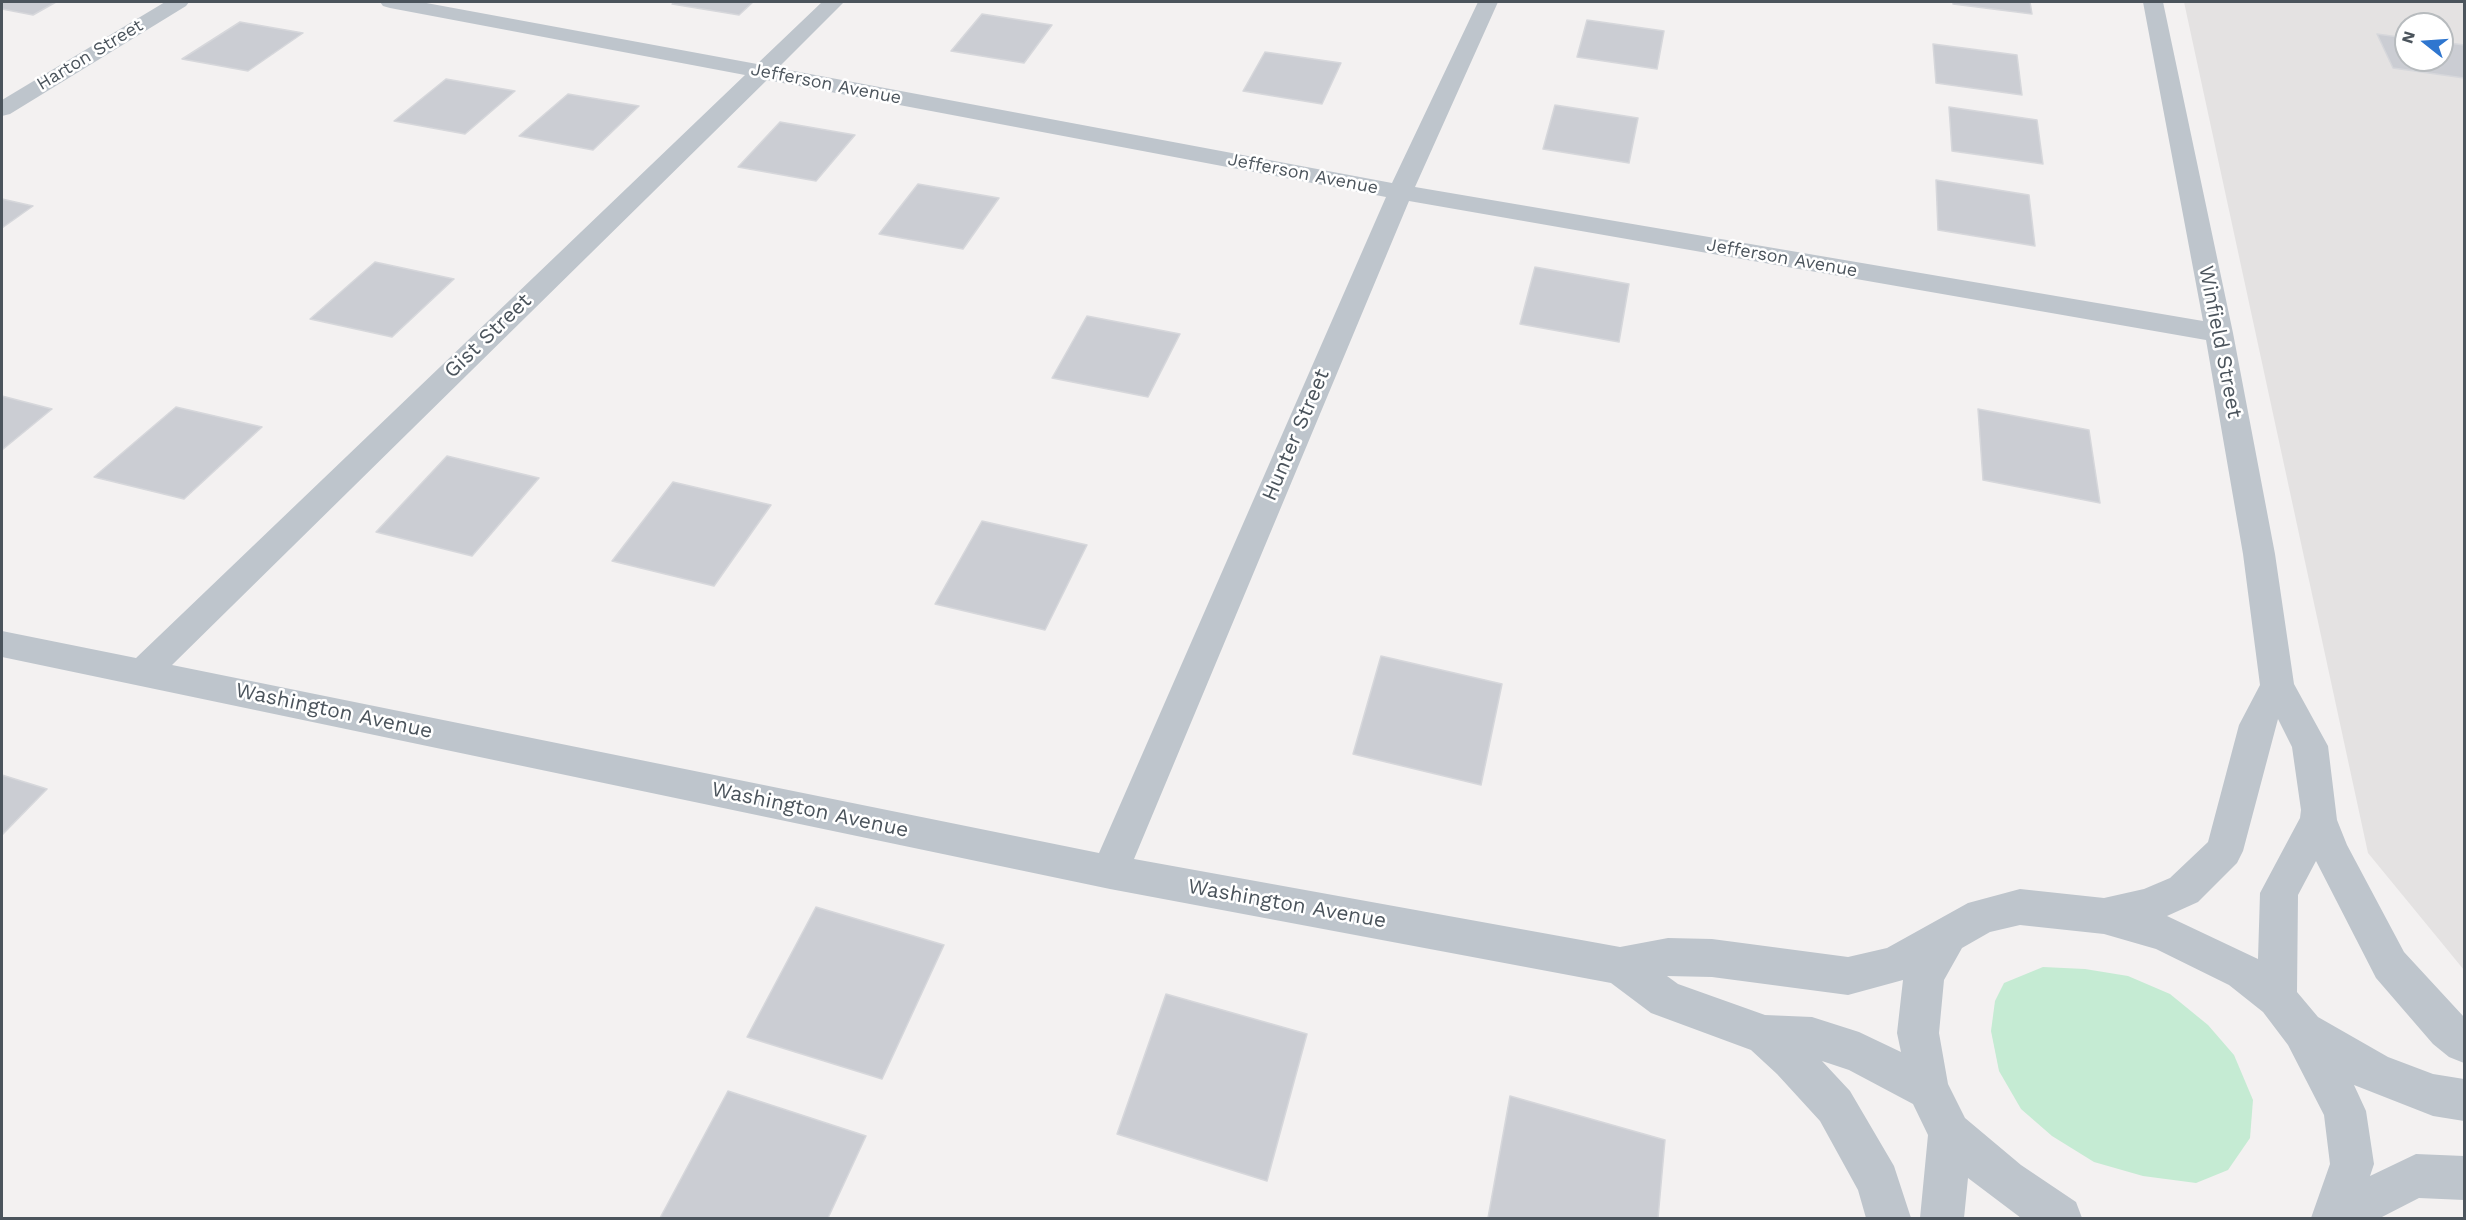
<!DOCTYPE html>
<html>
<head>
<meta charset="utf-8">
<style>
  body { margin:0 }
  #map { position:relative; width:2466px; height:1220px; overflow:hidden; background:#f3f1f1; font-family:"Work Sans",sans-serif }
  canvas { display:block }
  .frame { position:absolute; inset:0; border:3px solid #4b545c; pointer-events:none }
  .north { position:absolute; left:2394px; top:12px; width:60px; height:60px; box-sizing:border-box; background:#fff; border:2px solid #b7bbbe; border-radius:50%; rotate:287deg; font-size:16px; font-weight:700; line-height:24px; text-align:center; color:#4b545c }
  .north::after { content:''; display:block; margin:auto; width:21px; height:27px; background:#2f76cf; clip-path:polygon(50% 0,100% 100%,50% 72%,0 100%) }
</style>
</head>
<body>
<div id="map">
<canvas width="2466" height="1220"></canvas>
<div class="frame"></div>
<div class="north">N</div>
</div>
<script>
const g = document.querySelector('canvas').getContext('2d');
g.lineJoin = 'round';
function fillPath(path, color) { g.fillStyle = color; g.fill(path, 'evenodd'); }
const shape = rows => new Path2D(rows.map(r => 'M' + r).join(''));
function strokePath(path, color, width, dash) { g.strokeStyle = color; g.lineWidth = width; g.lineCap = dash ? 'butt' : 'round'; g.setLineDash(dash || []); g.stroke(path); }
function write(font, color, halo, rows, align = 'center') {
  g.font = font + ' "Work Sans",sans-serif'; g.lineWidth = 5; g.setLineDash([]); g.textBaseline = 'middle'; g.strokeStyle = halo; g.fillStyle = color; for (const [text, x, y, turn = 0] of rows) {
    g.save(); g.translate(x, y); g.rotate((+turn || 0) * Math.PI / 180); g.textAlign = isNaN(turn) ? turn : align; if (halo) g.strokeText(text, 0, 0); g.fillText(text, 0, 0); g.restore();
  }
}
fillPath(shape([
  [2184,2,2464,2,2464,970,2368,853],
  [2406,24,2442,24,2442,60,2406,60]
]), '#e4e2e2');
fillPath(shape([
  [2043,967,2085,969,2128,976,2170,994,2208,1025,2234,1055,2253,1100,2250,1138,2228,1170,2196,1183,2143,1176,2094,1162,2052,1136,2021,1109,1999,1071,1991,1031,1995,1001,2004,983]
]), '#c5ebd3');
const building = shape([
  [2,2,56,2,33,15,2,9,2,2],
  [675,2,753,2,739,15,672,4,675,2],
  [1953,2,2030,2,2032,14,1953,4,1953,2],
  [982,14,1052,25,1024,63,951,51,982,14],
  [1587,20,1664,31,1657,69,1577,57,1587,20],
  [240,22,303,33,248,71,182,59,240,22],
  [2377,34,2406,38,2406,60,2442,60,2442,42,2464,45,2464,78,2393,68,2377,34],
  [1933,44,2017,55,2022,95,1936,83,1933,44],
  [1265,52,1341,63,1322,104,1243,91,1265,52],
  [446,79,515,91,465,134,394,121,446,79],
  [568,94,639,106,593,150,519,136,568,94],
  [1555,105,1638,118,1629,163,1543,149,1555,105],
  [1949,107,2037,120,2043,164,1952,151,1949,107],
  [780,122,855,135,816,181,738,167,780,122],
  [1936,180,2029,195,2035,246,1938,230,1936,180],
  [918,184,999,198,963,249,879,234,918,184],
  [2,199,33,206,2,228,2,199],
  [375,262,454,279,392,337,310,319,375,262],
  [1535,267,1629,284,1619,342,1520,324,1535,267],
  [1087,316,1180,334,1148,397,1052,378,1087,316],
  [2,396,52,409,2,450,2,396],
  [176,407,262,427,184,499,94,477,176,407],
  [1978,409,2089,430,2100,503,1983,480,1978,409],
  [447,456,539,478,472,556,376,532,447,456],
  [673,482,771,505,714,586,612,561,673,482],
  [982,521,1087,545,1045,630,935,604,982,521],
  [1381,656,1502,684,1481,785,1353,754,1381,656],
  [2,775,47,789,2,835,2,775],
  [816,907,944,945,882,1079,747,1037,816,907],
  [1166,994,1307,1034,1267,1181,1117,1134,1166,994],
  [728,1091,866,1136,828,1218,660,1218,728,1091],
  [1510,1096,1665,1140,1658,1218,1488,1218,1510,1096]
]);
fillPath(building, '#cbcdd3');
strokePath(building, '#d6d7db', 1.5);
fillPath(shape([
  [165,2,189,2,186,6,10,114,2,116,2,100,165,2],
  [380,2,421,2,757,64,822,2,844,2,778,68,1392,183,1478,2,1498,2,1415,187,2203,321,2143,2,2163,2,2233,333,2275,554,2294,684,2328,746,2337,820,2347,845,2404,952,2464,1017,2464,1063,2449,1057,2433,1044,2376,978,2316,861,2298,895,2297,992,2318,1017,2388,1057,2433,1074,2464,1079,2464,1121,2433,1116,2354,1085,2366,1111,2374,1164,2370,1176,2416,1154,2464,1156,2464,1200,2419,1198,2380,1218,2311,1218,2330,1164,2324,1115,2288,1045,2263,1012,2229,985,2156,949,2104,934,2020,925,1990,932,1962,948,1944,980,1939,1033,1948,1084,1965,1118,2021,1165,2076,1202,2082,1218,2021,1218,1968,1178,1964,1218,1920,1218,1928,1135,1913,1104,1849,1070,1822,1061,1850,1091,1894,1166,1911,1218,1866,1218,1858,1190,1820,1121,1777,1074,1751,1050,1651,1013,1611,983,1110,889,2,657,2,631,136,658,745,75,390,8,383,6,380,2],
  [767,80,1386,197,1099,853,172,665,767,80],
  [1409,201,2206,340,2243,554,2260,685,2239,725,2208,842,2170,878,2144,889,2104,898,2020,889,1968,903,1887,948,1848,957,1712,939,1668,938,1620,947,1134,859,1409,201],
  [2278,719,2292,747,2301,810,2300,818,2260,893,2258,959,2167,916,2198,902,2237,863,2243,851,2278,719],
  [1667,976,1712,977,1848,995,1903,980,1897,1033,1901,1052,1859,1032,1812,1017,1765,1015,1678,984,1667,976]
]), '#bec5cc');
write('18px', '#4b545c', '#fff', [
  ["Harton Street",90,55,-31],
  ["Jefferson Avenue",826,84,11],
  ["Jefferson Avenue",1303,174,11],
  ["Jefferson Avenue",1782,258,10]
]);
write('21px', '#4b545c', '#fff', [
  ["Gist Street",488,336,-44],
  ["Winfield Street",2220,342,79],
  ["Hunter Street",1296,435,-67],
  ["Washington Avenue",334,711,12],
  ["Washington Avenue",810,810,12],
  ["Washington Avenue",1287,904,10]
]);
</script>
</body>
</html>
